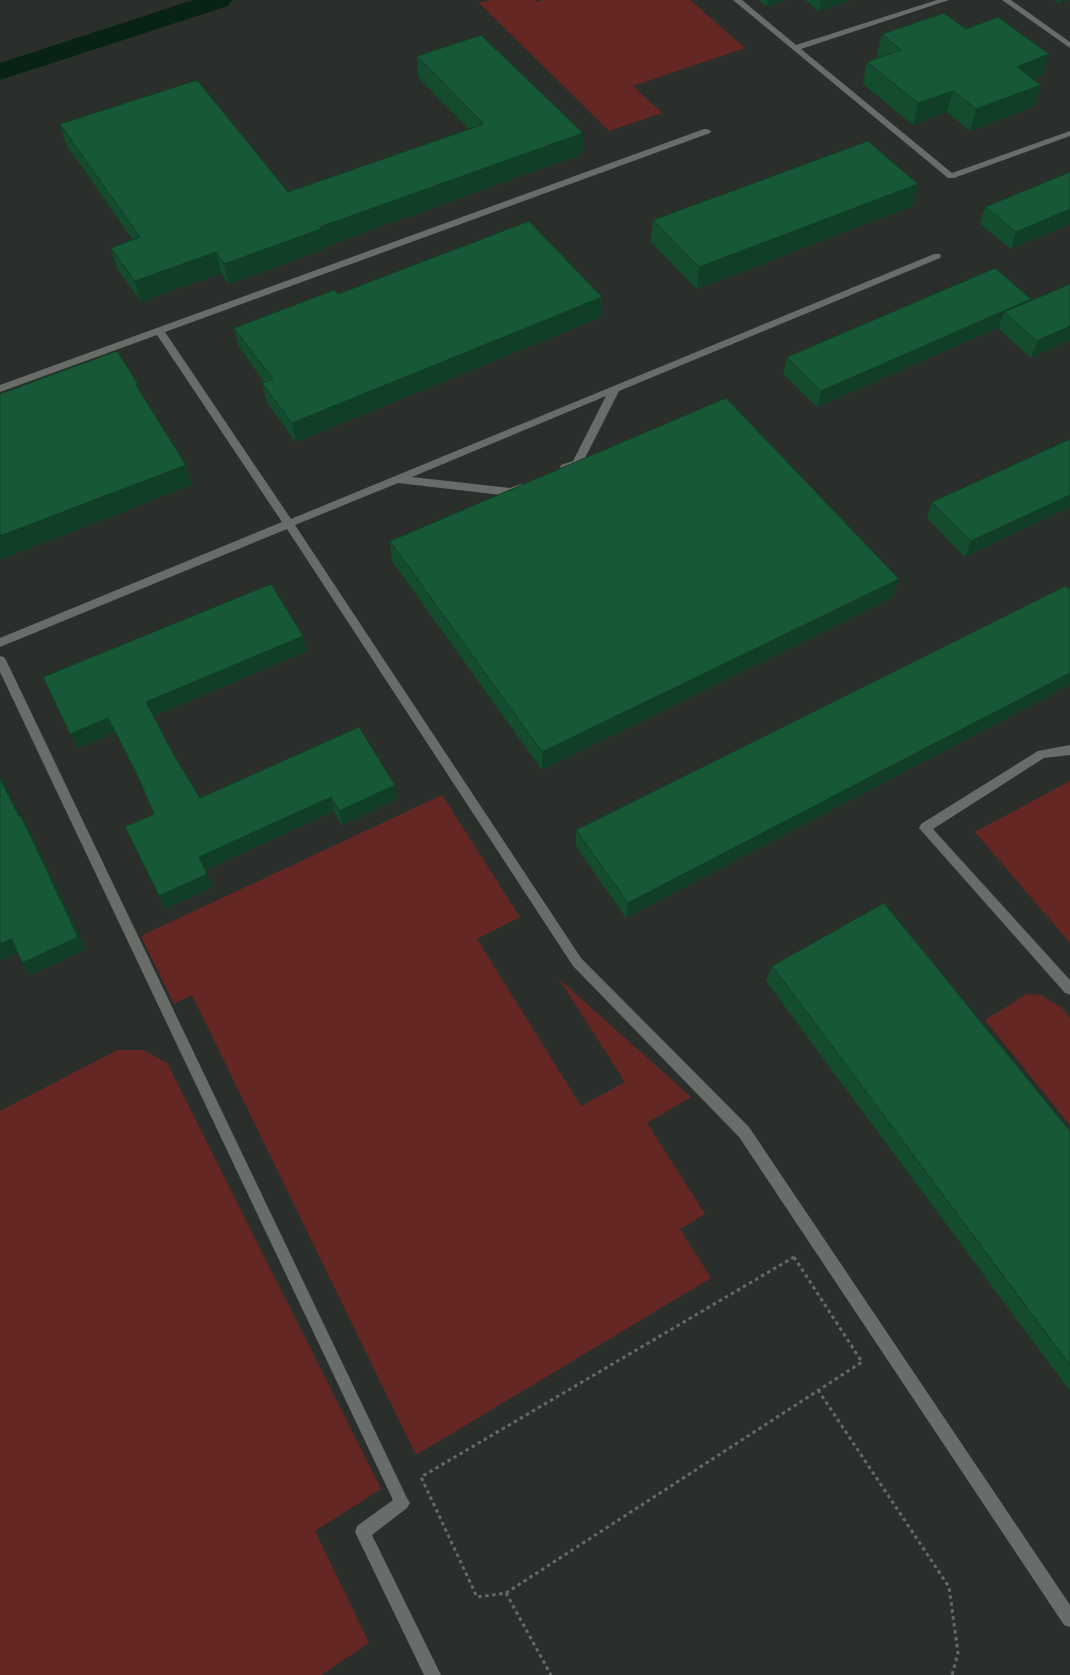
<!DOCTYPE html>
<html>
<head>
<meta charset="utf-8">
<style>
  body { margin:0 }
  canvas { display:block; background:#2a2f2c }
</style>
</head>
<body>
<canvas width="1070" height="1675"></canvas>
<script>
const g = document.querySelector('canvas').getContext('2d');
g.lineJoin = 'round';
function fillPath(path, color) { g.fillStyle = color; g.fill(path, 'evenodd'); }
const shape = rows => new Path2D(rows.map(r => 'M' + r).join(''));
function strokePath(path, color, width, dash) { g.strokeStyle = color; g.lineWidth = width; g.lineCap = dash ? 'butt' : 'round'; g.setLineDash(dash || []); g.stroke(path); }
fillPath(shape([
  [490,0,535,0,537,2,543,0,690,0,745,48,633,86,662,113,609,131,479,3],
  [1070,781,1070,943,975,832],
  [442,795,520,917,477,939,581,1106,625,1082,559,979,691,1097,647,1123,705,1214,680,1229,711,1278,416,1455,192,995,174,1004,141,936],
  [1027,994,1041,995,1062,1008,1070,1018,1070,1125,985,1020],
  [117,1050,143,1050,167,1063,381,1489,315,1531,369,1643,321,1675,0,1675,0,1111]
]), '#642723');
fillPath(shape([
  [193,0,232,0,228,6,0,80,0,63,193,0]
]), '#082314');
strokePath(shape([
  [794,1257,862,1362,506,1593,477,1597,421,1477,794,1257],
  [818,1390,949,1587,958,1653,952,1675],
  [506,1593,551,1675]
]), '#656a67', 3, [3.5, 3.5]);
fillPath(shape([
  [733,0,742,0,796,45,937,0,949,0,801,49,952,173,1070,131,1070,136,954,178,948,178,733,0],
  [1002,0,1011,0,1070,42,1070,48,1002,0],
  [704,129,707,129,711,131,710,133,165,332,291,519,934,254,940,254,941,256,940,258,619,391,581,466,565,472,561,471,560,468,561,465,573,461,606,396,412,477,510,488,521,484,525,485,526,488,525,491,510,496,398,483,295,525,581,958,749,1127,1070,1605,1070,1627,1064,1625,739,1137,573,966,287,529,0,647,0,638,282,522,157,335,0,392,0,385,704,129],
  [0,656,4,657,6,660,407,1498,410,1503,407,1508,372,1535,441,1675,424,1675,355,1532,357,1526,393,1500,0,672,0,656],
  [1070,745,1070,755,1044,758,933,829,1070,980,1070,995,1065,993,919,828,921,824,1038,751,1070,745]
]), '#686d69');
fillPath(shape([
  [759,0,785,0,767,6],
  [805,0,851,0,819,11],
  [1055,0,1068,0,1060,3],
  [966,29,1042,76,1034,79,1034,106,970,131,947,112,913,125,863,84,867,62,879,58,877,56,882,34],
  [417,56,583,133,582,154,324,247,324,249,229,284,221,273,141,302,117,268,111,248,133,240,66,144,60,124,288,192,469,129,418,77],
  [1070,172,1070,224,1011,249,980,224,985,207],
  [918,184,912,206,697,289,651,242,653,220],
  [1070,284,1031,358,999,329,999,327,817,407,783,373,787,357,1031,299,1030,301],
  [338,294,602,297,601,317,296,442,267,402,262,383,264,382,239,347,234,328],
  [1070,439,965,557,927,518,932,502],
  [390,541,899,579,892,598,542,770,392,561],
  [1066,586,626,918,576,846,576,830],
  [307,651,153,716,175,757,200,798,395,785,397,799,342,825,334,811,205,870,213,887,165,909,125,827,154,814,141,784,115,732,78,748,43,677],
  [772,966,1070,1131,1070,1391,766,981]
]), '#144c2e');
fillPath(shape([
  [768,0,785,0,767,6],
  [821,0,851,0,819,11],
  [1061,0,1068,0,1060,3],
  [1049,54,1042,76,1011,88,1017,67],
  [1041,85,1034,106,970,131,976,109],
  [953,91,947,112,913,125,918,103],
  [583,133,582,154,324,247,324,249,229,284,224,264,320,227],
  [918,184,912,206,697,289,699,267],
  [1070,209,1070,224,1011,249,1016,232],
  [216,252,221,273,141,302,135,281],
  [602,297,601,317,296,442,292,423],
  [1031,299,1025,316,1004,312,999,327,817,407,821,391],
  [1070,326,1070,340,1031,358,1037,341],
  [138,384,145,405,136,385],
  [186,465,192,485,0,560,0,536],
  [1070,495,1070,507,965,557,971,541],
  [899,579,892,598,542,770,542,752],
  [303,636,307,651,152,717,146,702],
  [1070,673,1070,685,626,918,628,903],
  [108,718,115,732,78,748,70,734],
  [0,775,27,830,19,816,0,778],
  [395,785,397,799,342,825,339,811],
  [331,797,334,811,204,870,199,857],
  [21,816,29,829,86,949,31,975,22,963],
  [207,874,213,887,165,909,159,896],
  [12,939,21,951,0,961,0,944]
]), '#103e26');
const building = shape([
  [944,13,966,29,998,17,1049,54,1017,67,1041,85,976,109,953,91,918,103,867,62,901,50,882,34,944,13],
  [481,35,583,133,320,227,321,229,224,264,216,252,135,281,111,248,140,237,60,124,197,80,288,192,484,124,417,56,481,35],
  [868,141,918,184,699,267,653,220,868,141],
  [1070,172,1070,209,1016,232,985,207,1070,172],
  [529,221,602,297,292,423,262,383,273,379,234,328,334,290,338,294,529,221],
  [995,268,1031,299,821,391,787,357,995,268],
  [1070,284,1070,326,1037,341,1004,312,1070,284],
  [117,351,138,384,136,385,186,465,0,536,0,394,117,351],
  [726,398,899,579,542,752,390,541,726,398],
  [1070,439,1070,495,971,541,932,502,1070,439],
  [271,584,303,636,146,702,175,757,200,798,359,727,395,785,339,811,331,797,199,857,207,874,159,896,125,827,154,814,137,774,108,718,70,734,43,677,271,584],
  [1066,586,1070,589,1070,673,628,903,576,830,1066,586],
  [0,778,19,816,21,816,78,937,22,963,12,939,0,944,0,778],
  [884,903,1070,1131,1070,1365,772,966,884,903]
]);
fillPath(building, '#175836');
strokePath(building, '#103e26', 1);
</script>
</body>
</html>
